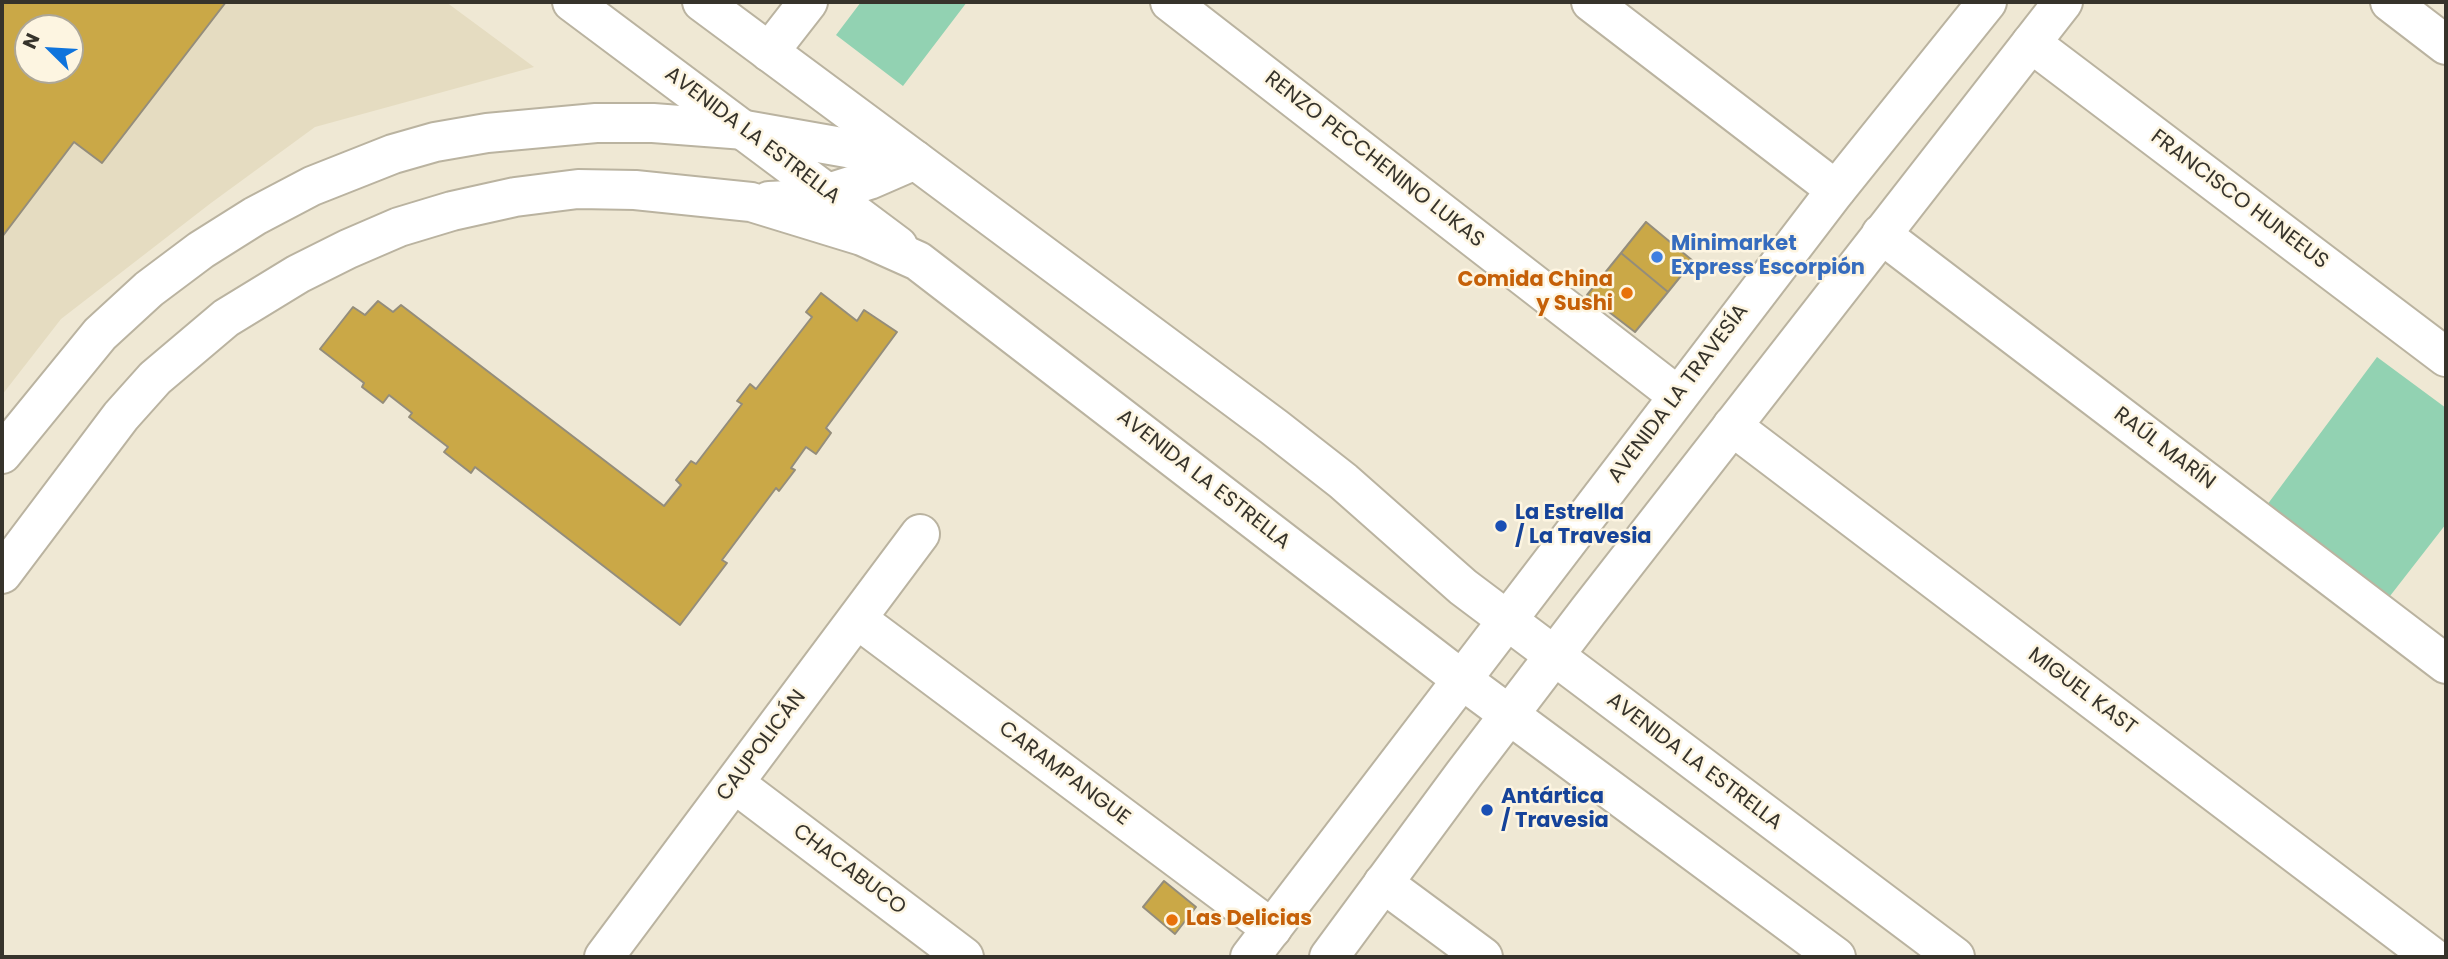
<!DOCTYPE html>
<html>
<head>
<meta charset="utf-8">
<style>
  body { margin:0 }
  #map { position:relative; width:2448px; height:959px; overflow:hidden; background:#efe8d4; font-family:Poppins,sans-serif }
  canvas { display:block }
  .frame { position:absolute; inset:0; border:4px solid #36332b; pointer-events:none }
  .north { position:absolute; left:14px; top:14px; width:70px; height:70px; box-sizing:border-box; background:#fdf5e1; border:2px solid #ada798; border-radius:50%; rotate:294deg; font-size:19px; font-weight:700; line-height:28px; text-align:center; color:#36332b }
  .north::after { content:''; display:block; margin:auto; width:24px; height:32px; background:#0f74dc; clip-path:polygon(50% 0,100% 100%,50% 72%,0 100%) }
</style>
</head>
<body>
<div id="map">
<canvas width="2448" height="959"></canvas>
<div class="frame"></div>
<div class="north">N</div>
</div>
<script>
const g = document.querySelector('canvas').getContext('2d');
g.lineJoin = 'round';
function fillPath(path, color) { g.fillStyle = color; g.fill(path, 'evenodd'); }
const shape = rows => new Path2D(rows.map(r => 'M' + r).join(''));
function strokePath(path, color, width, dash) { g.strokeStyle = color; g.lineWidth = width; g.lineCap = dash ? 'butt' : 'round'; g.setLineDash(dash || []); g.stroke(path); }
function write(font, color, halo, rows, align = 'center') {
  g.font = font + ' Poppins,sans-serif'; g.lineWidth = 5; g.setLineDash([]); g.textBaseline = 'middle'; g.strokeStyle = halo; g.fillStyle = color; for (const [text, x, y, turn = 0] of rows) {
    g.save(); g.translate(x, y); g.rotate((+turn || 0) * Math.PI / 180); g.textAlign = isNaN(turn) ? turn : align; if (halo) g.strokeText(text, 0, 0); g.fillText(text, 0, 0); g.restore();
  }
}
fillPath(shape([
  [2,2,446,2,534,67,315,127,211,203,61,319,2,395],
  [28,28,70,28,70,70,28,70]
]), '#e5dcc1');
fillPath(shape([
  [861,2,967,2,903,86,836,35],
  [2377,357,2446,408,2446,524,2390,596,2267,505]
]), '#92d2b2');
const building = shape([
  [2,2,226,2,102,163,74,142,2,237,2,2],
  [28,28,70,28,70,70,28,70,28,28],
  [1646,222,1693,261,1668,292,1621,253,1646,222],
  [1621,253,1668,292,1635,332,1587,295,1621,253],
  [821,293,857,321,864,310,897,332,826,428,831,433,816,454,806,447,791,468,795,470,779,491,776,488,722,560,727,563,680,625,475,467,471,473,444,452,448,447,409,417,412,413,389,395,383,403,362,387,364,383,320,349,353,307,365,315,378,301,393,312,401,305,664,506,681,485,676,480,691,461,696,464,742,404,737,401,750,384,756,389,812,317,806,312,821,293],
  [1164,881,1196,907,1175,934,1143,907,1164,881]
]);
fillPath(building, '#caa847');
strokePath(building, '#948d7b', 2);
const minor = shape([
  [1170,2,1678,396],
  [1591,2,1836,190],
  [2390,2,2446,45],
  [2031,43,2446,357],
  [769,52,808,2],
  [1881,234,2446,664],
  [1732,426,2432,957],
  [857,619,1272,929],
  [734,783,964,957],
  [1383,883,1483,957],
  [604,957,920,534]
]);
const tertiary = shape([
  [572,2,898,246],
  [702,2,915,160],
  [1250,957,1836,190,1987,2],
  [1329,957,1464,774,1589,610,2063,2]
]);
const secondary = shape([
  [769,201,790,200,828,193,869,180,915,160],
  [2,454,100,334,149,289,201,250,255,216,312,186,393,154,435,142,487,133,596,123,653,123,745,130,915,160,1274,427,1343,481,1463,587,1955,957],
  [2,574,121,416,155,378,226,318,298,274,348,249,399,227,452,211,515,197,578,189,635,190,751,202,862,236,918,261,1461,679,1836,957]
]);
strokePath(minor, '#bab3a0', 42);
strokePath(tertiary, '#bab3a0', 42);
strokePath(secondary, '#bab3a0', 42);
strokePath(minor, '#fff', 38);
strokePath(tertiary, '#fff', 38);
strokePath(secondary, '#fff', 38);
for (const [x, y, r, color] of [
  [1657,257,7,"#3f7fe0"],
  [1627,293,7,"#e8710a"],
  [1501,526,7,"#1a4fb4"],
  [1487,810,7,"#1a4fb4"],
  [1172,920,7,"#e8710a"]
]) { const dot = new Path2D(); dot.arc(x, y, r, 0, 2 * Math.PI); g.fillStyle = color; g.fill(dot); strokePath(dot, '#fdf5e1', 2.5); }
write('21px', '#36332b', '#fdf5e1', [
  ["AVENIDA LA ESTRELLA",752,136,37],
  ["RENZO PECCHENINO LUKAS",1374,160,38],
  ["FRANCISCO HUNEEUS",2239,200,37],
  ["AVENIDA LA TRAVESÍA",1679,394,-53],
  ["RAÚL MARÍN",2164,449,37],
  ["AVENIDA LA ESTRELLA",1203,480,38],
  ["MIGUEL KAST",2082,692,37],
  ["CAUPOLICÁN",762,746,-53],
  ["AVENIDA LA ESTRELLA",1694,762,37],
  ["CARAMPANGUE",1064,774,37],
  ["CHACABUCO",849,870,37]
]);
write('bold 21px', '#366cbe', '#fdf5e1', [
  ["Minimarket",1671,245],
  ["Express Escorpión",1671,269]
], 'left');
write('bold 21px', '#c56008', '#fdf5e1', [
  ["Comida China",1613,281],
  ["y Sushi",1613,305],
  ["Las Delicias",1186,920,"left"]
], 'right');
write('bold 21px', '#164399', '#fdf5e1', [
  ["La Estrella",1515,514],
  ["/ La Travesia",1515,538],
  ["Antártica",1501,798],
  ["/ Travesia",1501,822]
], 'left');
</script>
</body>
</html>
